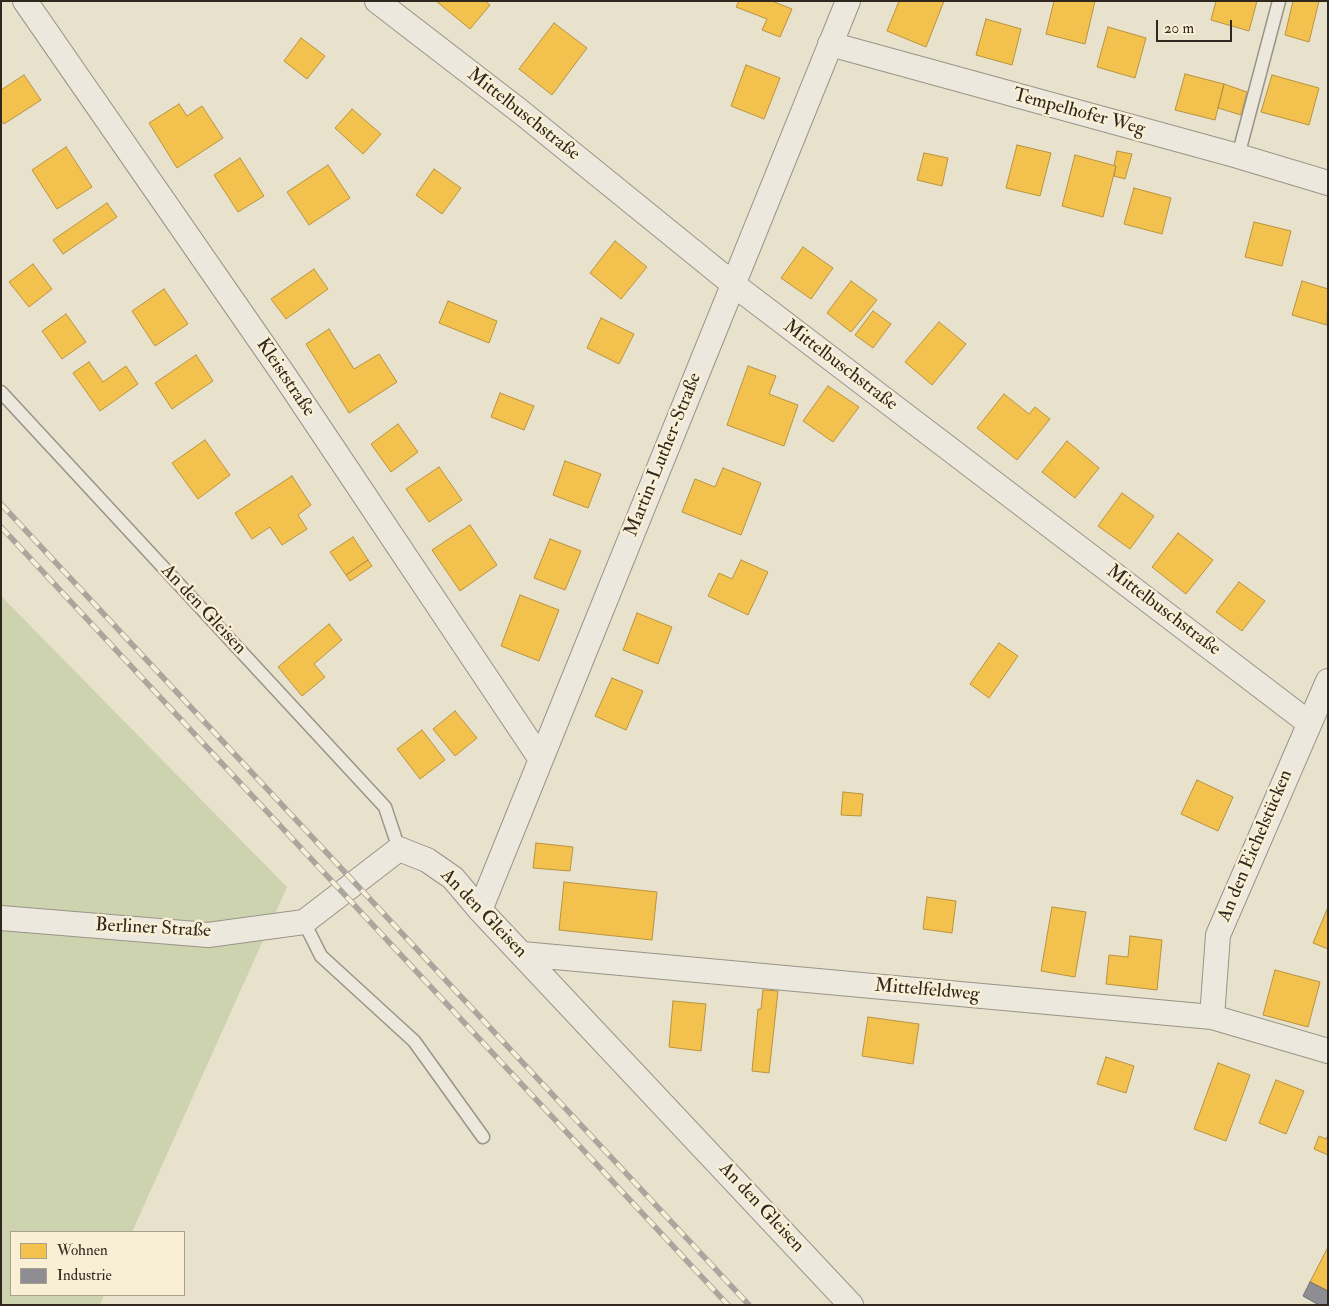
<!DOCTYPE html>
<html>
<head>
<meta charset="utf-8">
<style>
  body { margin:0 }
  #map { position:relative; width:1329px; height:1306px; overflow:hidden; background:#e8e1cc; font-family:"IM FELL Double Pica",serif }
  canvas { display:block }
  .frame { position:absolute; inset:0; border:2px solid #30281f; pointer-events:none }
  .legend { position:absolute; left:10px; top:1231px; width:175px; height:65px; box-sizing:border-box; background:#f8efd5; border:1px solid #a89f8c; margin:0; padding:6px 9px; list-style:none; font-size:15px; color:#30281f }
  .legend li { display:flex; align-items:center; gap:10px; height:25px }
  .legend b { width:25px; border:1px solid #a89f8c }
  .scale { position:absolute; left:1156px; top:20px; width:76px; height:22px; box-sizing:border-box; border:2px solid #30281f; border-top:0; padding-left:6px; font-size:15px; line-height:18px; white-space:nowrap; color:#30281f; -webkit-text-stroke:4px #f8efd5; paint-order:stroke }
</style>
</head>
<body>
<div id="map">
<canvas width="1329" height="1306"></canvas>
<div class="frame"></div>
<ul class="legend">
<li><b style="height:14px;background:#f2c14e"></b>Wohnen</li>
<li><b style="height:14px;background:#8d8d92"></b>Industrie</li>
</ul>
<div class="scale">20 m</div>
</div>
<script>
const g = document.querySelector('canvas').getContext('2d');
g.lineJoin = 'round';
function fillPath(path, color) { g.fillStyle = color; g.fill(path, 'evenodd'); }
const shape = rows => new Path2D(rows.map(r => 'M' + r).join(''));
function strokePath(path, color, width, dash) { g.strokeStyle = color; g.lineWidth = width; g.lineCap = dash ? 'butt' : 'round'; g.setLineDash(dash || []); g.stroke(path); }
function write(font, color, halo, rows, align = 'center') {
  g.font = font + ' "IM FELL Double Pica",serif'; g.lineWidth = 5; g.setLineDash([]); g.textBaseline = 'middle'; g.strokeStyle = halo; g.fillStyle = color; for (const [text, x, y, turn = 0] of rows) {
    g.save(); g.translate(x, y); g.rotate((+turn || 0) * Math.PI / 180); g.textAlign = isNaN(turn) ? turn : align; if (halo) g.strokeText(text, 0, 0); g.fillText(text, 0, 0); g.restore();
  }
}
fillPath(shape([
  [1,596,287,887,132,1232,11,1232,11,1295,104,1295,100,1305,1,1305]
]), '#cdd3ae');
const homes = shape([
  [436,1,485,1,490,5,470,29,436,1],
  [739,1,772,1,792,9,780,37,762,30,767,19,736,7,739,1],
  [899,1,944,1,926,47,887,31,899,1],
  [1054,1,1095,1,1085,44,1046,34,1054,1],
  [1216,1,1257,1,1249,31,1211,20,1216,1],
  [1293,1,1319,1,1309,42,1285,35,1293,1],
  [986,19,1021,29,1012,65,976,55,986,19],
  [554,23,587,48,552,95,519,69,554,23],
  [1108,27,1146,38,1135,78,1097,67,1108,27],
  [301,38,325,56,307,79,284,61,301,38],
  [746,65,780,78,764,119,731,106,746,65],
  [1185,74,1224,84,1215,120,1175,110,1185,74],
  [24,75,41,100,4,124,1,120,1,90,24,75],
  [1272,75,1319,88,1309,125,1261,112,1272,75],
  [1224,84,1247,92,1241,115,1218,108,1224,84],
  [179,104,187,116,202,106,223,138,177,168,149,123,179,104],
  [352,109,381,134,363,154,335,128,352,109],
  [1017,145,1051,153,1040,196,1006,188,1017,145],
  [66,147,92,187,57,209,32,170,66,147],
  [1117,151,1132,154,1125,179,1114,176,1116,166,1114,165,1117,151],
  [924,153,948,158,942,186,917,180,924,153],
  [1075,155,1116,166,1103,217,1062,206,1075,155],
  [240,158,264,196,238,212,214,175,240,158],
  [328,165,350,198,309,225,287,192,328,165],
  [434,169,461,188,442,214,416,195,434,169],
  [1134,188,1171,198,1162,234,1124,224,1134,188],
  [107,203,117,217,63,254,53,240,107,203],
  [1254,222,1291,231,1282,266,1245,257,1254,222],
  [615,241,647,267,621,299,590,273,615,241],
  [803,247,833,268,811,299,781,278,803,247],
  [33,264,52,289,29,307,9,282,33,264],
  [314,269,328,289,286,319,271,299,314,269],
  [851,281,877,300,851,332,827,313,851,281],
  [1302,281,1328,289,1327,325,1292,315,1302,281],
  [164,289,188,324,155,346,132,311,164,289],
  [448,301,497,321,489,343,439,323,448,301],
  [873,311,891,324,873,348,855,335,873,311],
  [66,314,86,342,62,359,42,331,66,314],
  [601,318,634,334,619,364,587,348,601,318],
  [939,322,966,344,932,385,905,362,939,322],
  [329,329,354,369,379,354,397,382,349,413,306,344,329,329],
  [196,355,213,381,172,409,155,383,196,355],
  [89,362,103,382,126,366,138,384,100,411,73,373,89,362],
  [748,366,776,376,769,394,798,405,784,446,727,425,748,366],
  [828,386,859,407,833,442,803,421,828,386],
  [500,393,534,406,524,430,491,417,500,393],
  [1004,394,1029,414,1035,407,1050,419,1017,460,977,428,1004,394],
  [398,424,418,452,391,472,371,444,398,424],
  [205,440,230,475,198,499,172,463,205,440],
  [1067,441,1099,468,1075,498,1042,472,1067,441],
  [565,461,601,474,588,508,553,495,565,461],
  [439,467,462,500,429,522,406,489,439,467],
  [723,468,761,483,741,535,682,512,695,479,715,487,723,468],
  [292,476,311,505,298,515,307,529,282,545,270,527,252,539,235,513,292,476],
  [1122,493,1154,516,1130,549,1098,526,1122,493],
  [470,525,497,565,460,591,432,550,470,525],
  [1178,533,1213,560,1186,594,1152,567,1178,533],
  [353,537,368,560,346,575,330,552,353,537],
  [550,539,581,551,565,590,534,578,550,539],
  [368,560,372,566,350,581,346,575,368,560],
  [741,560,768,572,748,615,708,596,719,573,732,579,741,560],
  [1239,582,1265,601,1242,631,1216,612,1239,582],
  [520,595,559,610,539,661,501,646,520,595],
  [637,613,672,627,658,664,623,650,637,613],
  [329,624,342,640,314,664,325,677,302,696,278,667,329,624],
  [999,643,1018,656,989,698,970,684,999,643],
  [612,678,643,691,626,730,595,716,612,678],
  [455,711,477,738,455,756,433,729,455,711],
  [422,730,445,760,420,779,397,749,422,730],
  [1197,780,1233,797,1218,831,1181,814,1197,780],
  [843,792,863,794,861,816,841,815,843,792],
  [536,843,573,847,570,871,533,868,536,843],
  [564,882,657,892,652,940,559,930,564,882],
  [927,897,956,901,952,933,923,929,927,897],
  [1052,907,1086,912,1075,977,1041,971,1052,907],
  [1328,907,1328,949,1313,943,1328,907],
  [1130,936,1162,940,1157,990,1106,984,1109,955,1128,957,1130,936],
  [1275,970,1320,982,1308,1027,1263,1015,1275,970],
  [763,990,778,991,769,1073,752,1071,758,1009,761,1009,763,990],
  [673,1001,706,1004,701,1051,669,1047,673,1001],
  [868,1017,919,1024,913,1064,862,1056,868,1017],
  [1106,1057,1134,1066,1126,1093,1097,1084,1106,1057],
  [1218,1063,1250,1075,1226,1141,1194,1129,1218,1063],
  [1276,1080,1304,1091,1286,1134,1259,1123,1276,1080],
  [1328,1135,1328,1155,1314,1149,1319,1136,1326,1139,1328,1135],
  [1328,1247,1328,1291,1310,1282,1328,1247]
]);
fillPath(homes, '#f2c14e');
strokePath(homes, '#b89340', 1);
const industry = shape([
  [1310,1282,1328,1291,1328,1305,1319,1305,1303,1296,1310,1282]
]);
fillPath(industry, '#8d8d92');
strokePath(industry, '#716f70', 1);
const lane = shape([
  [1238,156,1279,1],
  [1,392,385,807,399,849],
  [304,922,321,956,414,1041,483,1137]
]);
const street = shape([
  [25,1,284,375,540,758],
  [377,1,521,112,733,284,1309,723],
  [830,44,1238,156,1328,183],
  [480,910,848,1],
  [1,918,208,935,304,922,399,849,427,860,453,878,480,910,851,1305],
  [522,954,1212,1017,1328,1051],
  [1212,1017,1218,935,1328,681]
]);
strokePath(lane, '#999487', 15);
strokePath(street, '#999487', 26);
strokePath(lane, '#ece8dd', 12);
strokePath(street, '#ece8dd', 24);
const rail = shape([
  [1,504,749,1305],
  [1,527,728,1305]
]);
strokePath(rail, '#aaa69d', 5.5);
strokePath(rail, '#f8efd5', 4, [11]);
write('19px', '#30281f', '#f8efd5', [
  ["Tempelhofer Weg",1079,113,15],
  ["Mittelbuschstraße",523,115,38],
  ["Mittelbuschstraße",840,366,37],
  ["Kleiststraße",285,378,56],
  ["Martin-Luther-Straße",664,455,-68],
  ["An den Gleisen",203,610,47],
  ["Mittelbuschstraße",1163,611,37],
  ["An den Eichelstücken",1256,846,-67],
  ["An den Gleisen",483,914,46],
  ["Berliner Straße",153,929,3],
  ["Mittelfeldweg",927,991,5],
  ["An den Gleisen",761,1208,47]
]);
</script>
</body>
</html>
